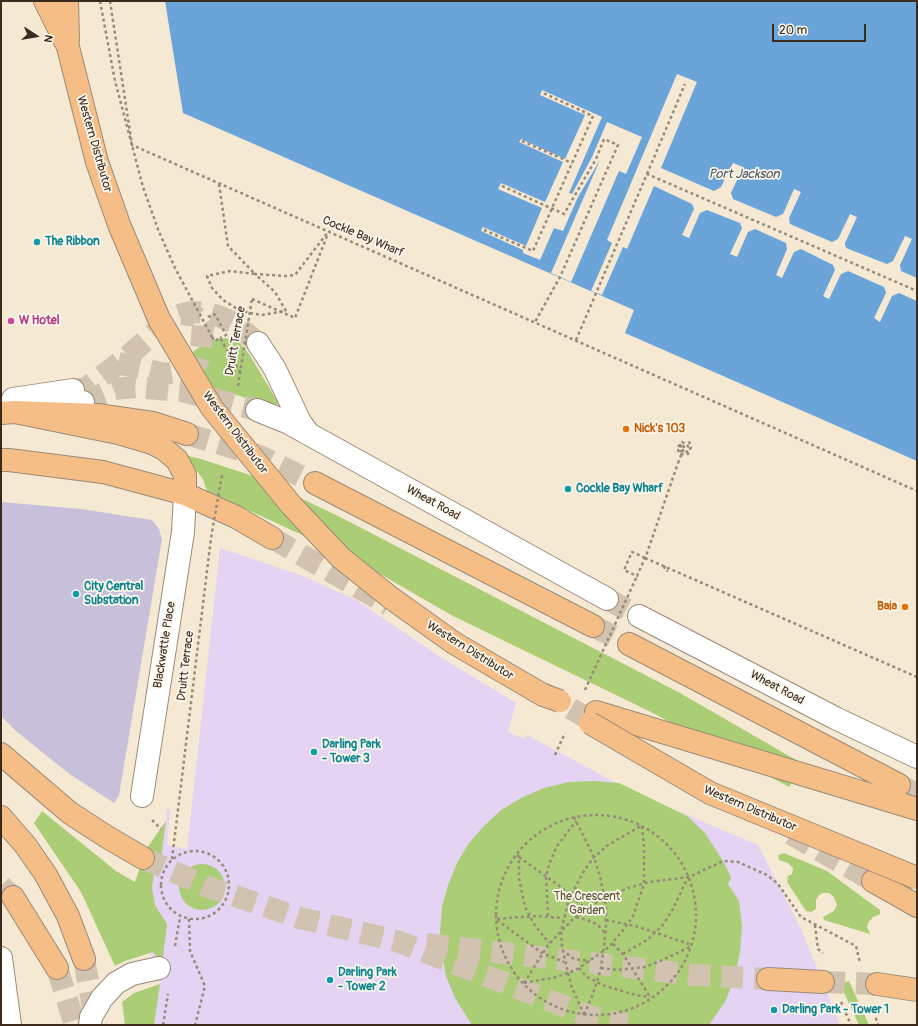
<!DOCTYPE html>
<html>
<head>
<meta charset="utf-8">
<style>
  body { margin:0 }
  #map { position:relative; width:918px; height:1026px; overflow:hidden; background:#f6e9d3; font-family:Pangolin,sans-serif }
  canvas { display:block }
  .frame { position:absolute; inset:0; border:2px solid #3b2a1e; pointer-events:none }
  .north { position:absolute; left:16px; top:16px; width:40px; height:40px; -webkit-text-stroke:3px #fbf7ec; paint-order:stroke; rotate:102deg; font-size:11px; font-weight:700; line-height:16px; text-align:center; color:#3b2a1e }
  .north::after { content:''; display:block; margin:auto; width:14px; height:18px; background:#3b2a1e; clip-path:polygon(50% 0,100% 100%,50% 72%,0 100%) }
  .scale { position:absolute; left:772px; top:24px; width:94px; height:18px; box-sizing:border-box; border:2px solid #3b2a1e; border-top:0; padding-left:5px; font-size:12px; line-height:14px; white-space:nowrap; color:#3b2a1e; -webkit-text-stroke:3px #fbf7ec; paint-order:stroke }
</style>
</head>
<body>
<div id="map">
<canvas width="918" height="1026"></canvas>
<div class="frame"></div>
<div class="north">N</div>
<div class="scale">20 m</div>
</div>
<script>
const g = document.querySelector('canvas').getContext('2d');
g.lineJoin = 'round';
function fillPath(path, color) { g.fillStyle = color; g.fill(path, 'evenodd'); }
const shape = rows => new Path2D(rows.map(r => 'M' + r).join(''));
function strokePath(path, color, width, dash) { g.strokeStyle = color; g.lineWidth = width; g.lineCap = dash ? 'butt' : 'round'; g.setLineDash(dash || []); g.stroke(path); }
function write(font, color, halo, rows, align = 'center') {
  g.font = font + ' Pangolin,sans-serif'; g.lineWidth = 3.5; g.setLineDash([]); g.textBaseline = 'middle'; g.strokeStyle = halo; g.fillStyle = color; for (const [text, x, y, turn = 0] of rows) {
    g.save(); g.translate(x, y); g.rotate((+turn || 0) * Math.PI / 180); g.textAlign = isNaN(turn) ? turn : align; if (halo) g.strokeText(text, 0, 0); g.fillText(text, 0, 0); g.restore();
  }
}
fillPath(shape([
  [220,548,303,576,356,600,442,658,516,703,508,732,525,739,527,735,637,794,758,845,802,931,840,1025,154,1025,160,984,159,968,146,947,133,889,147,848,166,821,167,809,170,810,167,845,187,849]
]), '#e4d3f2');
fillPath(shape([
  [1,502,81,509,152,520,159,529,162,539,119,795,114,803,68,773,16,731,1,716]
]), '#c6c0da');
fillPath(shape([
  [225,338,240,343,249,354,279,404,272,406,188,380,188,359,195,350,211,340],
  [184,455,201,459,256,477,340,517,680,693,803,764,789,787,651,712,453,616,354,559,207,491,203,479],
  [594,781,619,783,687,816,705,833,723,861,731,877,728,884,739,901,742,926,740,952,735,976,726,1000,709,1025,472,1025,455,998,446,976,442,954,440,931,442,907,448,885,457,863,469,843,484,826,501,810,521,798,544,788,569,782],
  [42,811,116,871,135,882,147,848,166,821,161,859,154,873,152,888,155,905,167,924,162,965,153,952,125,961,115,966,81,892,34,823],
  [784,853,827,871,880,910,880,914,873,917,868,923,867,927,870,934,824,920,823,917,834,911,837,905,834,897,829,893,823,893,819,895,816,900,816,909,811,912,806,911,787,882,788,876,792,874,793,868,788,863,779,860,778,855],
  '179 887a23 23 0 1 1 46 0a23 23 0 1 1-46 0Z',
  [849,981,869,1025,859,1025,840,984],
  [160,984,154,1025,125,1025,122,1002,134,993]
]), '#abcd75');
fillPath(shape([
  [165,1,917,1,917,461,625,333,634,310,183,113]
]), '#6aa4d9');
fillPath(shape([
  [677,74,697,82,661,168,714,191,721,187,733,163,743,167,731,193,733,199,776,217,783,214,794,189,801,192,789,218,790,224,832,242,838,239,850,214,857,217,845,243,846,248,887,264,893,261,905,236,912,239,900,265,901,271,917,278,917,301,899,293,892,296,880,322,874,318,886,293,884,287,848,271,841,274,829,299,823,296,835,270,833,265,801,249,794,252,782,278,776,275,787,249,786,243,755,229,748,232,737,257,730,254,742,228,740,223,707,210,700,213,689,238,682,235,694,209,692,204,654,186,627,249,623,247,602,295,591,291,612,243,607,240],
  [542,90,602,117,569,193,572,194,592,157,607,122,642,137,626,174,619,171,571,282,551,273,600,160,578,197,563,231,554,228,540,260,523,253,523,250,481,231,483,227,526,246,542,208,498,189,501,183,545,202,563,162,519,142,521,139,565,159,585,115,540,95]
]), '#f6e9d3');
strokePath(shape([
  [118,363,165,374,183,371,198,361,201,351,203,326,195,316,182,314],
  [73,390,86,388,127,357,171,318,182,314,192,312,208,313,221,317,234,323,258,343],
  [83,402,115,389,135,387,182,391,257,410],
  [607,599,639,616]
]), '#d1c3af', 22, [22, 11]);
strokePath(shape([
  [187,434,260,456,315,483],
  [272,538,389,605],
  [593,626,629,644],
  [542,692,608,730],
  [899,785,917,794],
  [791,834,873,881],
  [143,858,208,887,300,918,397,941,589,1016,627,1025],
  [1,886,13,897],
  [426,944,695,975,768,979],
  [84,959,96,1024],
  [57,968,75,1025],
  [823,982,877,984]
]), '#d1c3af', 22, [22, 11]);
const minor = shape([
  [258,343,275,369,300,422,309,434],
  [73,390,13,399,15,412,83,402],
  [257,410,287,422,607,599],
  [639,616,835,718,917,757],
  [142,796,183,532,185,494],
  [1,958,10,1025],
  [90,1025,91,1017,102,998,116,983,132,974,159,968]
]);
const major = shape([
  [1,413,15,412,118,433,152,443,164,449,177,460,185,475,185,494,103,472,9,460,1,460]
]);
const highway = shape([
  [45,1,68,47],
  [67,1,68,40],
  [15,412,97,415,153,423,187,434],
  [315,483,593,626],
  [185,494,236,517,272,538],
  [629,644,899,785],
  [596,712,917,809],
  [1,754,70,813,107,837,143,858],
  [1,817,26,846,46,875,68,916,84,959],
  [873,881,917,906],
  [13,897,57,968],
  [768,979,823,982],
  [877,984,917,990]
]);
strokePath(minor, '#988a78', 24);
strokePath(major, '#988a78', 24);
strokePath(highway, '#988a78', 24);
strokePath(shape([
  [110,1,132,145,917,491],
  [522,141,572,163],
  [647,174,685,84],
  [219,184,228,246,255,274,230,271,207,276,212,288,223,300,239,310,250,313],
  [502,186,564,214,596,159,604,139,618,145,560,277,535,322],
  [484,230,533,251,593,116,543,93],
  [252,299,295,318,327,236],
  [286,311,275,292,255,274,286,276,295,275,328,232],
  [217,318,226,335,220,338],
  [212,337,215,341,220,338,240,372],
  [576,340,647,174,917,291],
  [684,448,683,444,681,445,680,451,687,452,688,446,682,442,677,448,680,454,688,454,691,447,688,439],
  [645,558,632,552,624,570,637,576,645,558,647,553,678,463],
  [665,566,664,569,668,571],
  '496 915a100 100 0 1 1 200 0a100 100 0 1 1-200 0Z',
  [574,817,594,857,600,876,606,907,606,929,601,968,593,994,584,1015],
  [152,820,161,829],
  '161 885a34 34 0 1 1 68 0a34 34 0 1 1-68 0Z',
  [517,855,519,857,519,878,525,907,534,924,549,943],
  [519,857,561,887,586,909],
  [548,916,546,876,550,862,557,846,576,821],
  [576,917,590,921,598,925,605,933],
  [189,919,190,951,205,986,195,1025],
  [497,919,535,916,563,918],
  [497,920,542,953,564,962],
  [606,920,639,927,692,945],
  [815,925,818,949,823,953],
  [613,944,623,954,650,997],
  [175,946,180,917],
  [562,950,574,959,590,961],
  [623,954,647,940,662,926,673,909,688,877],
  [579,968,587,977,605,986,636,995,650,997],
  [601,968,617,970,645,967,660,961,692,946],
  [524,983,548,945,575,917,591,905,628,888,649,882,689,877,723,861,738,862,767,875,778,884,801,917,856,946,860,963],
  [524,983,557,977,576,970,609,947,624,929,633,916,644,884,644,847,642,826],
  [841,1002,851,1025],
  [874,1012,878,1025],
  [584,1015,571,985,562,947,561,931,569,899,584,871,594,857,608,845,641,826],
  [163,1025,168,994]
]), '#988a78', 2.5, [3, 3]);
strokePath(minor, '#fff', 22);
strokePath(major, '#f6be87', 22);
strokePath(highway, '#f6be87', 22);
const highwayBridge = shape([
  [68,47,97,162,120,227,159,319,212,408,292,506,341,558,391,598,454,643,543,695,560,701],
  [590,723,710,793,917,878]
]);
strokePath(highwayBridge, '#988a78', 24, []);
strokePath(shape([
  [100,1,115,81,143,187,159,232,175,268,212,337],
  [250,313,262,315,286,311],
  [208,317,214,314,217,318],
  [238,386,252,299],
  [678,463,684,448],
  [645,558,917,677],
  [585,690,637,576],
  [555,755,565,733],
  [172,859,211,538,222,475]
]), '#988a78', 2.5, [3, 3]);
strokePath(highwayBridge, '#f6be87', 22);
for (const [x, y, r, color] of [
  [37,242,4,"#0f9aa8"],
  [11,321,4,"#d1479c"],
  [626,429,4,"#e8710a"],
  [568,489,4,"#0f9aa8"],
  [76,594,4,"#0f9aa8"],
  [905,607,4,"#e8710a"],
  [314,752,4,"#0f9aa8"],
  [330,980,4,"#0f9aa8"],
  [774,1010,4,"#0f9aa8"]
]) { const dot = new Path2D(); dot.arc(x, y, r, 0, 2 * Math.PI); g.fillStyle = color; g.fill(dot); strokePath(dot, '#fbf7ec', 1.5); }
write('12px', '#3b2a1e', '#fbf7ec', [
  ["Western Distributor",94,144,74],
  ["Cockle Bay Wharf",363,237,23],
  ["Druitt Terrace",236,341,-80],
  ["Western Distributor",235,433,53],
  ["Wheat Road",433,503,29],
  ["Blackwattle Place",165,645,-81],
  ["Western Distributor",470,651,32],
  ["Druitt Terrace",186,666,-83],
  ["Wheat Road",777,688,28],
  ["Western Distributor",750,809,23]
]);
write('bold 12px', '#0d838f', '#fbf7ec', [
  ["The Ribbon",45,242],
  ["Cockle Bay Wharf",576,489],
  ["City Central",84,587],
  ["Substation",84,601],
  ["Darling Park",322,745],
  ["- Tower 3",322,759],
  ["Darling Park",338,973],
  ["- Tower 2",338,987],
  ["Darling Park - Tower 1",782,1010]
], 'left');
write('bold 12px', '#b23c85', '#fbf7ec', [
  ["W Hotel",19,321]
], 'left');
write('bold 12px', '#c56008', '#fbf7ec', [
  ["Nick's 103",634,429],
  ["Baia",897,607,"right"]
], 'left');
write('12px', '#575334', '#fbf7ec', [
  ["The Crescent",587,897],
  ["Garden",587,911]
]);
write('italic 13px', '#4b555f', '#fbf7ec', [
  ["Port Jackson",744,175]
]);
</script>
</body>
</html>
